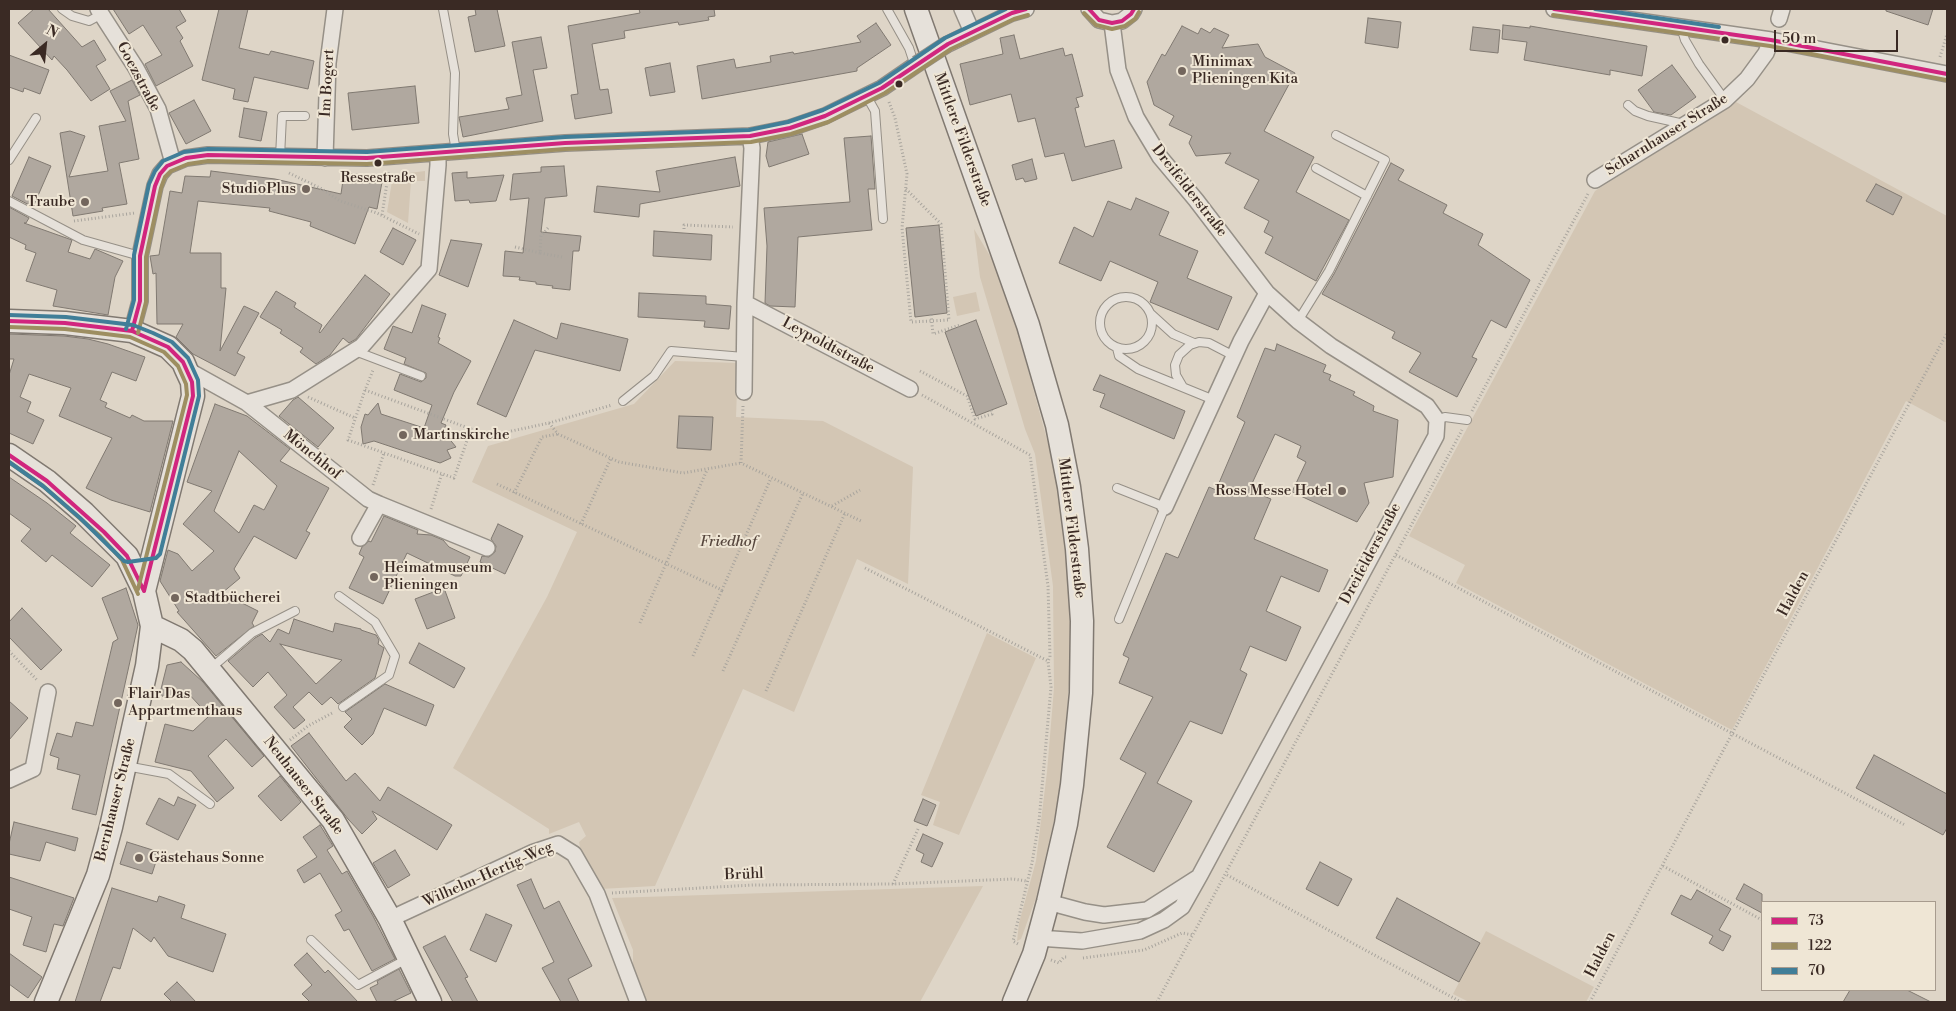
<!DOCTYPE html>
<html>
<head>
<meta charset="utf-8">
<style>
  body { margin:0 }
  #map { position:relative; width:1956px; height:1011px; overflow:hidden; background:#ded5c7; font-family:"Libre Bodoni",serif }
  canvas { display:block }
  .frame { position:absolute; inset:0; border:10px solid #3a2a24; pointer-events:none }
  .legend { position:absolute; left:1761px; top:901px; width:175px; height:90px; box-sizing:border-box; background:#efe6d5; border:1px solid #a79b8e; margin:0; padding:6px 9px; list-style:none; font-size:15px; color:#3a2a24 }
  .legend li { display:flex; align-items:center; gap:10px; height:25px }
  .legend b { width:25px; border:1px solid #a79b8e }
  .north { position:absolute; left:20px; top:20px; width:50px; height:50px; -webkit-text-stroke:4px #efe6d5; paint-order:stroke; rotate:28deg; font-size:14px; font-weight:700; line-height:20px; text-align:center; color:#3a2a24 }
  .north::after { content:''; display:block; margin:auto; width:18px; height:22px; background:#3a2a24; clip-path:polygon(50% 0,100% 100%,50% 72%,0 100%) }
  .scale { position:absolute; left:1774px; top:30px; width:124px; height:22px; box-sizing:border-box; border:2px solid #3a2a24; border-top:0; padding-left:6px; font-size:15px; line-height:18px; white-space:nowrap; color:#3a2a24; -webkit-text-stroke:4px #efe6d5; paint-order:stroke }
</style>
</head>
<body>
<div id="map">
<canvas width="1956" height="1011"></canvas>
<div class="frame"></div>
<ul class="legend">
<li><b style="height:6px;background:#d1257e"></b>73</li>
<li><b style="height:6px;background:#9d8e61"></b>122</li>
<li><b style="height:6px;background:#407e98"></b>70</li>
</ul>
<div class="north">N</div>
<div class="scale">50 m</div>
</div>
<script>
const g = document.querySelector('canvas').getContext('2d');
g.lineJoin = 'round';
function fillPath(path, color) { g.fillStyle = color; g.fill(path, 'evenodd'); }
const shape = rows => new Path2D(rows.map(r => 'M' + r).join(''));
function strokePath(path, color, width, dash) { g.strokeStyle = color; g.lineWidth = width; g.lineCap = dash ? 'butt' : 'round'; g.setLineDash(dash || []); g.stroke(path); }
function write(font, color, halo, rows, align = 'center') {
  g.font = font + ' "Libre Bodoni",serif'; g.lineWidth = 4; g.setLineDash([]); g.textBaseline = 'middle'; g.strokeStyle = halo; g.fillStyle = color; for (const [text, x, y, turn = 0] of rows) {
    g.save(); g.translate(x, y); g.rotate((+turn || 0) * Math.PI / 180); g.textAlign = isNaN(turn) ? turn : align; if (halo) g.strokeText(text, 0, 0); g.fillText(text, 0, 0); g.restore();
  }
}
fillPath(shape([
  [1736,102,1947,216,1947,423,1906,401,1732,730,1456,583,1465,565,1409,536,1595,191],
  [425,171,425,181,411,181,408,223,387,212,393,175],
  [974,229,993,261,1015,322,1059,484,1074,620,1061,783,1054,820,1036,898,1021,939,1017,941,1019,923,1036,861,1047,772,1054,688,1053,586,1035,454,1025,429,980,277],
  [976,292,980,311,957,316,953,297],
  [675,361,738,363,736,417,823,421,913,467,908,584,857,559,794,712,743,689,655,886,600,889,580,847,579,842,586,836,579,822,549,834,549,829,453,768,547,597,577,532,472,482,488,446,634,404],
  [987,633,1036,658,959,835,933,825,940,802,921,795],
  [983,886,920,1002,642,1002,633,984,633,950,612,898],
  [1486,931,1594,987,1586,1002,1469,1002,1453,994]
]), '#d3c6b4');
const building = shape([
  [34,9,48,9,82,47,94,40,106,60,96,66,110,89,91,101,67,70,54,56,52,60,18,23,34,9],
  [113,9,179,9,186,21,176,27,183,38,180,41,193,66,156,86,145,64,162,55,143,25,129,34,113,9],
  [219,9,248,9,239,48,269,55,271,51,314,61,308,89,254,77,248,102,233,99,235,89,202,80,219,9],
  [475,9,497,9,505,46,475,52,468,17,476,15,475,9],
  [639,9,714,9,715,16,708,17,709,20,679,25,678,22,624,31,625,38,592,44,600,90,608,89,612,113,575,119,571,95,578,94,568,26,640,13,639,9],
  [1886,9,1933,9,1928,25,1886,11,1886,9],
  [1368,18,1401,22,1398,48,1365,43,1368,18],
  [876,23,891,45,857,68,857,71,702,99,697,66,734,59,736,68,771,62,770,56,793,52,794,54,861,42,857,36,876,23],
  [1503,25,1530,28,1530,26,1647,46,1642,76,1610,70,1610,75,1524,60,1527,42,1502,39,1503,25],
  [1182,26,1198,34,1201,28,1210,33,1214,28,1229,35,1222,48,1258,44,1265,57,1295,73,1264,131,1314,157,1296,192,1349,220,1316,281,1265,253,1273,237,1264,232,1269,221,1244,208,1259,180,1225,163,1231,153,1196,156,1189,143,1192,136,1169,125,1174,116,1154,105,1147,82,1162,54,1165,56,1182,26],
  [1473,27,1500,30,1498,53,1470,50,1473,27],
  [1014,35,1020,59,1063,48,1065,56,1072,54,1083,96,1076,98,1079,107,1075,108,1085,147,1114,140,1122,168,1072,181,1064,153,1045,157,1035,118,1018,122,1011,94,970,105,960,64,1003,54,1000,38,1014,35],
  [541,37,547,68,533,70,543,121,463,137,459,117,509,109,506,98,522,95,512,42,541,37],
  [9,55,49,70,40,94,24,88,23,92,9,87,9,55],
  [670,63,675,92,650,96,645,68,670,63],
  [1672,65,1696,97,1671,115,1654,112,1638,90,1672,65],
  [132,80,140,95,128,101,139,159,119,163,127,204,102,208,103,211,73,216,60,133,70,131,85,136,69,177,108,171,99,126,126,121,110,91,132,80],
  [415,86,419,123,352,130,348,93,415,86],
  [194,100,211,131,186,144,169,113,194,100],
  [244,108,267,112,261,141,239,137,244,108],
  [802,134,809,154,769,167,766,156,768,142,802,134],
  [871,136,875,189,868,189,872,230,798,237,795,307,770,306,765,303,767,246,764,208,850,202,844,138,871,136],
  [29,157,51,166,33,207,12,196,29,157],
  [735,157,740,186,640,204,639,217,594,212,597,186,660,192,656,171,735,157],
  [1032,159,1037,179,1025,182,1023,178,1016,180,1012,165,1032,159],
  [1391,163,1404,170,1398,180,1447,205,1443,213,1483,234,1478,245,1530,280,1506,328,1491,320,1472,357,1477,359,1457,397,1409,372,1421,353,1392,338,1395,332,1322,294,1334,274,1391,163],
  [564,166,567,196,545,198,541,232,581,236,579,251,573,251,570,290,552,288,553,286,536,284,536,282,519,280,520,277,503,276,505,251,523,253,529,198,510,200,513,174,541,172,541,167,564,166],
  [211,171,275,179,341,194,344,173,383,177,377,209,369,207,355,244,310,226,311,222,269,211,270,208,198,201,190,253,221,253,221,288,226,288,220,351,244,306,259,313,237,353,245,357,235,376,193,354,176,337,183,324,157,324,156,273,153,274,150,256,159,255,170,191,182,193,185,176,210,177,211,171],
  [467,172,467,178,504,175,496,201,470,203,469,200,455,201,452,173,467,172],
  [1876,184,1902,197,1893,215,1866,201,1876,184],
  [1136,198,1169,212,1159,235,1198,251,1187,278,1232,297,1218,330,1150,302,1158,282,1110,261,1101,281,1059,263,1074,227,1093,237,1108,201,1131,210,1136,198],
  [9,207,29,218,26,223,24,223,72,240,68,252,90,259,95,249,123,261,115,277,108,315,53,306,57,290,26,281,36,253,25,249,26,245,9,237,9,207],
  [939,225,947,313,915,317,906,228,939,225],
  [393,228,416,240,403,265,380,252,393,228],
  [654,231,712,235,711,260,653,256,654,231],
  [451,240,482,244,468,287,439,275,451,240],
  [365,275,390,294,356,339,349,343,343,338,330,355,316,364,300,352,303,348,280,333,282,330,260,317,276,291,296,303,294,307,322,325,319,332,320,333,365,275],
  [639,293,706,296,706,304,731,306,729,329,704,327,705,321,638,317,639,293],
  [422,305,446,314,438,337,440,338,438,343,471,361,454,392,441,423,446,425,443,431,456,447,447,450,451,458,440,463,374,441,363,444,361,427,365,414,368,415,378,403,381,414,424,428,432,405,394,390,400,374,421,382,426,378,426,373,404,364,406,358,384,349,393,326,412,333,422,305],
  [514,320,557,339,561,323,628,339,620,371,535,350,506,417,477,404,514,320],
  [976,320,1007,404,976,416,945,332,976,320],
  [9,334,64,336,88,339,108,344,145,357,136,381,112,372,100,400,107,403,105,407,130,418,132,415,144,421,173,421,150,512,111,500,86,488,112,438,59,416,71,388,29,374,20,397,31,402,27,412,44,420,33,444,9,433,9,375,14,359,9,359,9,334],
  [1277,344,1326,365,1323,372,1331,375,1329,380,1355,392,1353,395,1374,406,1373,411,1398,420,1393,477,1364,483,1369,503,1357,522,1292,492,1306,462,1297,457,1301,446,1275,434,1249,490,1271,499,1254,539,1328,570,1319,592,1281,576,1266,611,1301,627,1286,661,1250,646,1240,670,1247,674,1222,734,1190,721,1157,783,1192,801,1154,872,1107,847,1146,773,1120,759,1153,697,1119,683,1129,658,1123,655,1166,553,1178,558,1209,487,1216,490,1245,422,1237,417,1265,348,1275,351,1277,344],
  [1100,375,1185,411,1174,439,1100,407,1105,394,1093,390,1100,375],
  [298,397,334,428,318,447,279,416,293,400,298,397],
  [215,404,247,416,290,449,280,461,329,488,306,531,310,533,296,559,254,536,234,569,240,578,222,593,258,611,252,623,254,626,216,656,177,612,179,611,160,581,168,550,178,554,192,571,214,551,183,524,212,491,187,482,215,404],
  [239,451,277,486,264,510,254,505,239,533,214,511,239,451],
  [679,416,713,417,711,450,677,448,679,416],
  [9,477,47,503,76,526,70,533,110,565,92,587,52,555,46,562,21,541,31,529,9,513,9,477],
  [384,516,418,530,417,534,431,535,443,540,449,547,470,557,461,576,455,576,407,553,383,604,349,588,364,557,359,554,362,547,369,541,371,542,384,516],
  [498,524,523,536,505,574,480,562,482,556,489,557,495,552,496,546,491,539,498,524],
  [126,588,138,625,96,815,72,809,80,775,57,769,59,758,50,755,57,733,72,737,76,722,93,726,113,642,118,639,102,598,126,588],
  [444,588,455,618,427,629,415,599,444,588],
  [22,608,62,650,41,670,9,637,9,622,22,608],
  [294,619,333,632,335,623,361,629,361,630,376,635,379,640,378,644,384,648,375,678,338,704,331,697,322,705,309,692,293,707,305,720,294,729,274,707,287,695,268,672,253,687,228,661,255,638,262,634,270,642,278,629,289,634,294,619],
  [280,644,310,652,342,660,316,684,280,644],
  [419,643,465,668,454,688,409,663,419,643],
  [181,662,203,682,264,756,252,767,226,739,208,756,234,788,217,802,191,771,155,762,165,724,193,731,209,716,187,692,165,699,160,693,167,665,181,662],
  [385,684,434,705,426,726,384,708,373,734,362,745,344,727,352,719,345,712,385,684],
  [9,701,28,718,9,740,9,701],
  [309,733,346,781,355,773,380,801,388,787,452,825,437,850,372,811,377,819,362,834,348,819,291,746,309,733],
  [1874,755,1947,794,1947,828,1943,835,1856,788,1874,755],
  [280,776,301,802,281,821,258,796,280,776],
  [178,797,196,805,178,840,146,824,159,798,174,806,178,797],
  [923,799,936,805,927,826,914,821,923,799],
  [14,822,78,838,75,851,46,842,40,861,9,854,9,844,14,822],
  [320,825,333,846,327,850,342,874,347,871,373,916,395,959,372,971,349,929,344,931,335,915,342,911,320,873,304,883,297,870,317,857,303,837,320,825],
  [923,834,943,843,932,867,921,862,924,854,916,850,923,834],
  [127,842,159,852,152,874,120,864,127,842],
  [395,850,410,875,388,888,373,863,395,850],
  [1320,862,1352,879,1338,906,1306,889,1320,862],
  [9,877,74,898,63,926,54,924,46,952,23,945,32,917,9,909,9,877],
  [531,879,544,909,559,901,592,966,568,979,579,1002,561,1002,542,968,554,962,517,885,531,879],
  [1744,884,1762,894,1762,913,1736,899,1744,884],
  [112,888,157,902,159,896,185,905,181,918,226,934,213,972,168,956,154,937,151,942,133,928,120,969,113,967,100,1002,75,1002,112,888],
  [1697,890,1731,909,1719,930,1731,936,1723,951,1709,943,1713,936,1671,914,1681,895,1691,900,1697,890],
  [1397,898,1480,943,1459,982,1376,938,1397,898],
  [486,914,512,925,496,962,470,950,486,914],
  [445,936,468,977,465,978,478,1002,453,1002,423,947,445,936],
  [9,953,42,977,28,998,9,984,9,953],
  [307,953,325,973,328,970,358,1002,310,1002,302,994,312,985,294,965,307,953],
  [399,969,411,993,392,1002,377,1002,370,988,378,984,377,981,399,969],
  [177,982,196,1002,172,1002,164,994,177,982],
  [1850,990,1907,990,1931,1002,1843,1002,1850,990]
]);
fillPath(building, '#b0a89f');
strokePath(building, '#807971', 1);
const service = shape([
  [62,9,72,16,89,21,102,14],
  [443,9,455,73,453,134,456,151],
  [887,9,909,48,915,66],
  [1681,27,1685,40,1699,64,1725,100],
  [866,95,875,111,883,219],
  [1628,105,1635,111,1648,116,1684,124],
  [280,157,282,116,305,116],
  [9,160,36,118],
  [1316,168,1367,196],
  [9,201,83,240,140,256],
  '1100 323a26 26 0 1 1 52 0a26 26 0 1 1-52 0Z',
  [1151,314,1173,334,1194,343],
  [1298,321,1329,271,1385,160,1336,135],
  [1117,348,1119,356,1138,369,1214,400],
  [355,351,421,376],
  [1183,387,1176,375,1175,365,1179,355,1190,345,1199,342,1209,343,1234,356],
  [623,401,654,376,671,351,744,357],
  [1437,420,1445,417,1467,420],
  [1117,488,1165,507,1119,619],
  [339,596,375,622,395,656,389,675,343,707],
  [210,669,252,633,295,611],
  [126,766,169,774,210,804],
  [311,940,358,985,407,959]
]);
const minor = shape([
  [98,9,136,68,158,109,173,163],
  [962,9,972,32],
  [1089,9,1099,20,1112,23,1122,21,1131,14,1134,9],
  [1554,9,1771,40,1947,74],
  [1779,19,1782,9],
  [946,45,1012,13,1026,9],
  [325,158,328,63,335,9],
  [1595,180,1725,100,1747,79,1766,53,1771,40],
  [745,303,910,389],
  [132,331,140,301,140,256,155,186,160,174,167,166,186,158,208,155,367,158,565,143,750,136,790,128,825,116,882,88,917,64],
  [186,369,247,403,368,499,379,504,360,538],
  [744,392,745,303,752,148,750,136],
  [247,403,292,390,362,346,429,269,438,165,438,153],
  [379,504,487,548],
  [1165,507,1241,341,1267,293],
  [9,780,33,769,48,692],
  [1048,902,1085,912,1104,915,1147,910,1197,878],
  [390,919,534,852,558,844,574,854,597,894,638,1002],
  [1038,938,1082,941,1140,931,1164,920,1182,907,1200,875,1436,436,1437,420,1427,406,1331,346,1298,321,1267,293,1196,200,1160,157,1136,117,1118,70,1112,23]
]);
const secondary = shape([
  [916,9,1028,325,1057,425,1069,487,1077,549,1082,621,1081,693,1072,785,1066,824,1048,902,1034,954,1014,1002],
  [9,321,65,323,132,331,168,347,183,362,186,369,192,382,193,396,144,591],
  [9,455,47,481,84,513,127,556,144,591,152,626,147,666,111,827,98,875,46,1002],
  [152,626,181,640,193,650,333,820,390,919,430,1002]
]);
strokePath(service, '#969087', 10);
strokePath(minor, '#969087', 18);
strokePath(secondary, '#807971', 25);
strokePath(shape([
  [1940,57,1947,34],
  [889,102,895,118,907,174,902,228,911,322,949,320,941,224,906,189],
  [289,173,322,189,340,201,377,213,419,234],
  [382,215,389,170],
  [74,221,135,213],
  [548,228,541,236,540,253,562,257],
  [684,229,684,225,733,227],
  [515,247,540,253],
  [931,315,933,334,960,325,960,326],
  [920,371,967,396,975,419,992,414,991,410],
  [365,390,471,429,454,478,348,440,365,390,373,370],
  [922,395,1030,455,1048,586,1050,657,1048,661],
  [308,397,355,418],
  [743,406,741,463,861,521],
  [1472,411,1589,192],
  [549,423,558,434,619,462,683,473,741,463],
  [471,429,488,436,549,423,612,405],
  [497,484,722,590,771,478],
  [373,485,384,453],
  [514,493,542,437,558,434],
  [832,506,860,490],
  [431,509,442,473],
  [581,524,611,458],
  [1396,555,1905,825],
  [865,568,1048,661,1051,687,1039,821,1032,863,1013,941,1018,944],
  [640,623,707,470],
  [9,651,38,681],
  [693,656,722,590],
  [723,671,803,493],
  [766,691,845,513],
  [290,740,308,726,334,712],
  [1663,866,1762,920],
  [1227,875,1461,1002],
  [893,884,918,829],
  [612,893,753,885,893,884,1013,879,1027,881],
  [1083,958,1144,950,1182,933,1193,935],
  [1051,960,1059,963,1064,957,1067,957],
  [1157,1002,1462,430],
  [1590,1002,1717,762,1947,333]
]), '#a8a49d', 3, [1, 2.5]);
strokePath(service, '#e6e1da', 8);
strokePath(minor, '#e6e1da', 15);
strokePath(secondary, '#e6e1da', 22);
const minorBridge = shape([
  [917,64,946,45]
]);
strokePath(minorBridge, '#969087', 18, []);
strokePath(minorBridge, '#e6e1da', 15);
strokePath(shape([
  [1089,9,1099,20,1112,23,1122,21,1131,14,1134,9],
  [1554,9,1771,40,1947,74],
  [9,321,65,323,132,331,168,347,183,362,192,382,193,396,144,591],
  [132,331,140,301,140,256,155,186,160,174,167,166,186,158,208,155,367,158,565,143,750,136,790,128,825,116,882,88,948,44,1012,13,1026,9],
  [9,455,47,481,104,532,127,556,144,591]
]), '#d1257e', 4);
strokePath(shape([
  [1084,13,1096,25,1112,29,1125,26,1135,19,1139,12],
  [1553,15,1770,46,1946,80],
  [9,327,65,329,130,337,164,352,178,366,186,384,187,395,138,589],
  [138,333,146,302,146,257,161,188,165,177,171,171,188,164,208,161,367,164,565,149,751,142,791,134,828,122,885,93,951,49,1014,19,1028,15],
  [9,462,43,486,100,536,122,560,138,594]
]), '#9d8e61', 4);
strokePath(shape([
  [1595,9,1719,27],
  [126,329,134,300,134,255,149,184,155,171,163,161,184,152,208,149,367,152,565,137,749,130,788,122,823,110,879,83,945,38,1006,9],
  [9,462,43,486,80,518,124,561,128,562,156,558,160,554,199,396,198,380,188,358,172,342,153,333,133,325,66,317,9,315]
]), '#407e98', 4);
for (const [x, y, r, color] of [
  [1725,40,4.5,"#3a2a24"],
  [1182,71,5,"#73665d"],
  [899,84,4.5,"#3a2a24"],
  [378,163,4.5,"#3a2a24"],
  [306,189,5,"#73665d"],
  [85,202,5,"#73665d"],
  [403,435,5,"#73665d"],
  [1342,491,5,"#73665d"],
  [374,577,5,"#73665d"],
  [175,598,5,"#73665d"],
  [118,703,5,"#73665d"],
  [139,858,5,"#73665d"]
]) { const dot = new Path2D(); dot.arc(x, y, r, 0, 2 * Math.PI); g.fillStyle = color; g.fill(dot); strokePath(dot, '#efe6d5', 2); }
write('14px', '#3a2a24', '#efe6d5', [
  ["Ressestraße",378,179]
]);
write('15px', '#3a2a24', '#efe6d5', [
  ["Minimax",1192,62],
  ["Plieningen Kita",1192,79],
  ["StudioPlus",296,189,"right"],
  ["Traube",75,202,"right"],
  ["Martinskirche",413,435],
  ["Ross Messe Hotel",1332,491,"right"],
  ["Heimatmuseum",384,568],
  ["Plieningen",384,585],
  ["Stadtbücherei",185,598],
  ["Flair Das",128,694],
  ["Appartmenthaus",128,711],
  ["Gästehaus Sonne",149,858]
], 'left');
write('15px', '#3a2a24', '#efe6d5', [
  ["Goezstraße",138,77,62],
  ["Im Bogert",328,83,-87],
  ["Scharnhauser Straße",1667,135,-32],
  ["Mittlere Filderstraße",962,140,70],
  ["Dreifelderstraße",1189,191,52],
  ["Leypoldtstraße",828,346,28],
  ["Mönchhof",312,455,39],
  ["Mittlere Filderstraße",1071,528,83],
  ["Dreifelderstraße",1371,554,-62],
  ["Halden",1794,594,-62],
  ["Neuhauser Straße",303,786,52],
  ["Bernhauser Straße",116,800,-76],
  ["Wilhelm-Hertig-Weg",488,875,-24],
  ["Brühl",744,875,-2],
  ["Halden",1601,955,-63]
]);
write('italic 15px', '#57473e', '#efe6d5', [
  ["Friedhof",728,542]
]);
</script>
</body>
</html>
